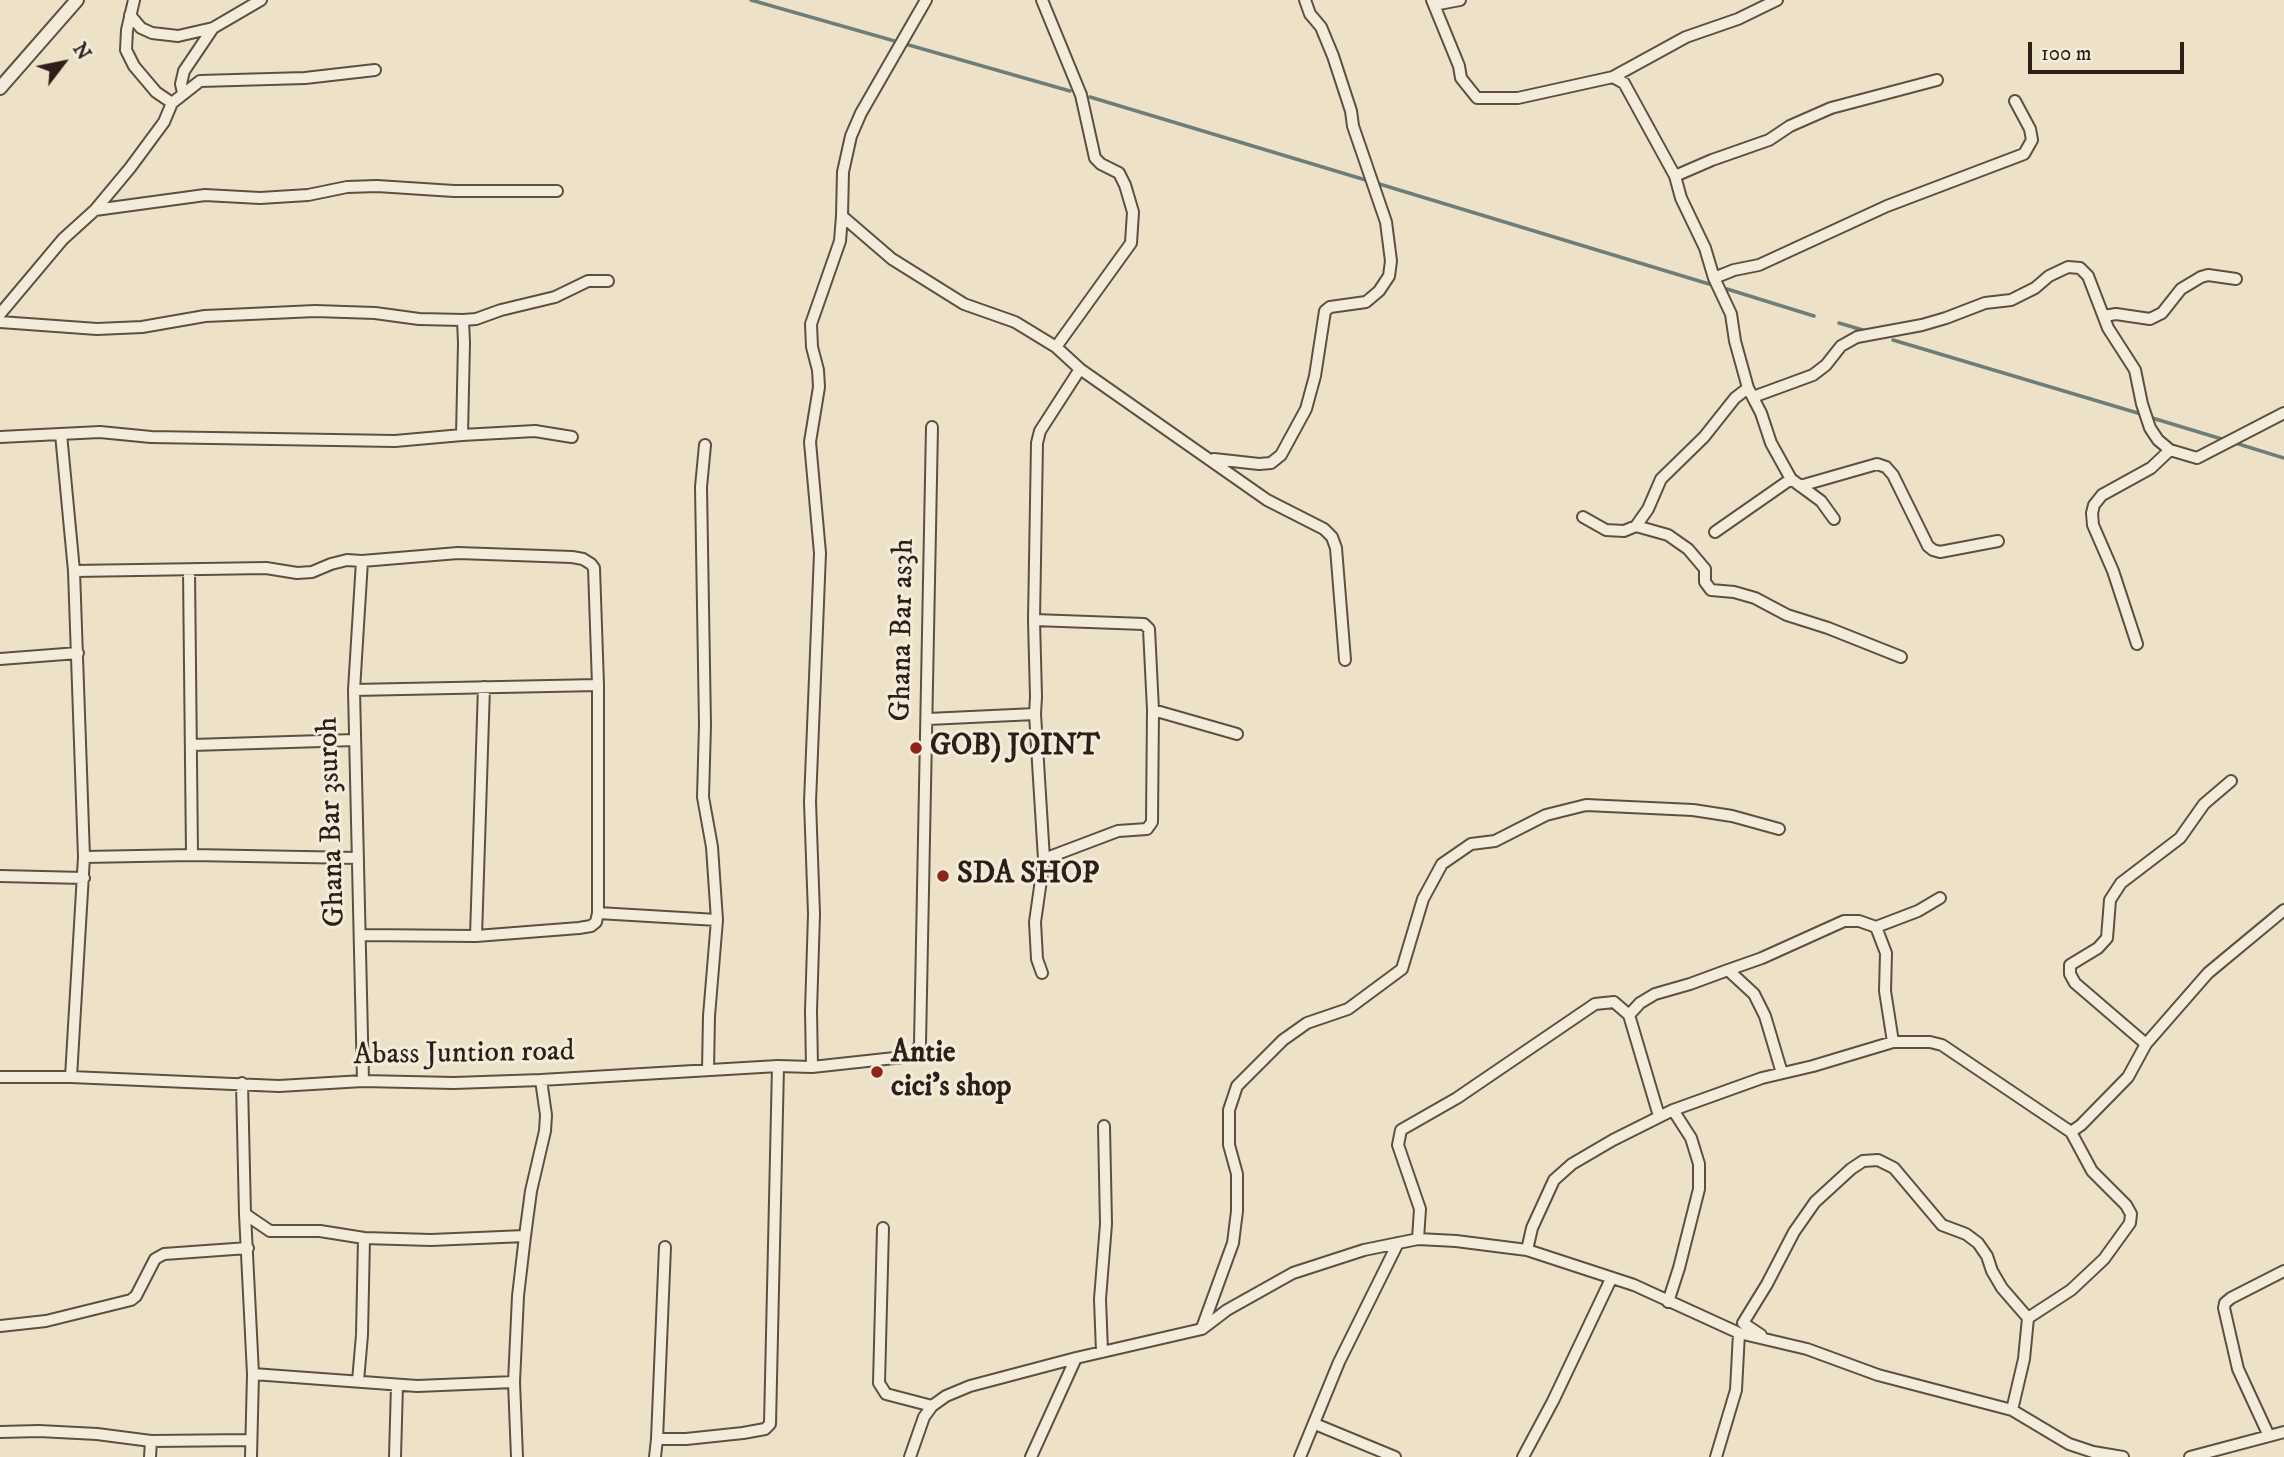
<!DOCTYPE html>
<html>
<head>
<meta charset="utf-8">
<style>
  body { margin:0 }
  #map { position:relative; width:2284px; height:1457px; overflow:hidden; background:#ede2c8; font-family:"IM FELL DW Pica",serif }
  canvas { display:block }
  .north { position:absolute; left:28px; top:28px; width:70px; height:70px; -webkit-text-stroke:5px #f3ecdb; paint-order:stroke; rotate:58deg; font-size:19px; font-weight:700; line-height:28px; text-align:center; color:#2e1e17 }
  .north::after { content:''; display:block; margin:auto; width:24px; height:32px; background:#2e1e17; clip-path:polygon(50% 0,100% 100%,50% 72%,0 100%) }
  .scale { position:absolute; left:2028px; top:42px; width:156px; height:32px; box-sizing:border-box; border:4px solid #2e1e17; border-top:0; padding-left:9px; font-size:21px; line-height:24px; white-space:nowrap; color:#2e1e17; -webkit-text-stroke:5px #f3ecdb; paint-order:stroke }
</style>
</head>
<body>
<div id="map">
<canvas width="2284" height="1457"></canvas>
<div class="north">N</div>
<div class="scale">100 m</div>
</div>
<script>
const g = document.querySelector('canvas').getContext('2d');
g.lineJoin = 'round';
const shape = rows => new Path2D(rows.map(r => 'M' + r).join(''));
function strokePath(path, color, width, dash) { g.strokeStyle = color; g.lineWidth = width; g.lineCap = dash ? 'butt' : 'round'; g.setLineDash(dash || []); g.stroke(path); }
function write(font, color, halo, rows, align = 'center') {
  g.font = font + ' "IM FELL DW Pica",serif'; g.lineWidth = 6; g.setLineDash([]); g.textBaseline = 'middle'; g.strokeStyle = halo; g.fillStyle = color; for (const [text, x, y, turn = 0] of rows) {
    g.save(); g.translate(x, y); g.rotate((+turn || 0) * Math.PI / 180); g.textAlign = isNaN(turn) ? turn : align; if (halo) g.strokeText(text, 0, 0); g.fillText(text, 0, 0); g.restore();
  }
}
strokePath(shape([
  [751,0,1070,91],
  [1090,97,1369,181],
  [1376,183,1709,284],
  [1727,289,1814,316],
  [1839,323,1866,331],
  [1893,340,2141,414],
  [2149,417,2225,440],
  [2232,442,2284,458]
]), '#6f7d79', 3.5);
const minor = shape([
  [134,0,127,30,126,50,134,66,156,92,172,103],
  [926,0,861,113,851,136,843,172,842,216,892,259,964,304,1015,322,1056,347,1080,369,1267,500,1324,529,1332,537,1336,548,1345,660],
  [1042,0,1081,95,1095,158,1101,164,1119,173,1125,185,1133,212,1131,243,1056,347],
  [1432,0,1459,66,1461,78,1477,98,1518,98,1613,77,1624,83,1675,176,1681,198,1705,248,1714,278,1731,314,1735,341,1748,388,1761,413,1771,443,1791,479,1821,501,1834,519],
  [1434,5,1460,0],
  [130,15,141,28,152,33,178,36,213,28],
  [1613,77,1686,37,1738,19,1777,0],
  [183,93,181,84,184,71,213,28,261,0],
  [1675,176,1712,160,1769,140,1790,126,1831,108,1937,80],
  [95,210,205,195,260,198,308,195,347,187,377,186,454,191,557,191],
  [1714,278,1734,270,1759,265,1887,206,2024,154,2032,140,2030,129,2015,101],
  [0,314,63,239,95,210,130,168,164,122,172,103,200,81,305,78,375,70],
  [2104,316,2116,314,2150,319,2162,313,2181,289,2201,277,2208,275,2236,279],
  [463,320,476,319,501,310,555,297,588,281,608,281],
  [0,322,97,329,142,327,205,316,228,315,315,311,375,313,419,319,463,320,464,343,462,435,395,441,151,437,100,432,0,437],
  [1753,397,1813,375,1826,365,1841,346,1857,337,1922,325,1946,318,1985,303,2011,300,2035,288,2049,276,2068,267,2080,268,2088,276,2108,328,2135,370,2142,404,2150,428,2158,440,2170,450,2197,458,2284,413],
  [61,434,74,571,84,857,71,1077],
  [462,435,535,431,572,437],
  [705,445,701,487,705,725,703,797,712,847,717,920,709,1016,708,1070],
  [1214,459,1259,464,1271,463,1281,455,1306,409,1315,376,1325,311,1330,307,1366,302,1379,291,1389,276,1391,261,1386,222,1353,126,1351,111,1333,56,1321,27,1310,14,1305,0],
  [1800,486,1877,464,1886,467,1893,475,1928,546,1933,550,1940,552,1998,541],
  [1583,517,1606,530,1624,531,1636,526,1648,509,1661,479,1704,437,1735,398,1748,388],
  [1636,526,1668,535,1688,549,1705,569,1705,582,1711,590,1734,592,1755,598,1787,615,1828,628,1901,657],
  [1715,532,1791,479],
  [362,561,354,690,363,1081],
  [74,571,266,568,297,573,312,572,331,564,347,560,362,561,458,553,572,557,583,559,591,564,594,568,598,685,598,913,596,922,591,926,579,928,476,936,360,935],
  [189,571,192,855],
  [1034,620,1144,624,1149,629,1153,710,1152,822,1147,829,1118,831,1044,859,1035,714,1036,697,1034,620,1037,443,1040,431,1080,369],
  [2137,644,2113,571,2093,525,2092,513,2094,505,2102,495,2151,468,2170,450],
  [0,659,78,653],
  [354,690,598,685],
  [1153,710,1237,734],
  [928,719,1035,714],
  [192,745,355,740],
  [84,857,192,855,358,858],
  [0,876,84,878],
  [598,913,717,920],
  [1876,927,1886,953,1885,991,1893,1042],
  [476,936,484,687],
  [1728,970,1762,958,1844,921,1859,921,1876,927,1918,911,1940,898],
  [1042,973,1037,959,1035,922,1044,859],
  [1629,1015,1640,1003,1655,994,1690,984,1728,970,1754,994,1765,1016,1782,1073],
  [2146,1044,2208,973,2284,910],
  [812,1067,811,1011,814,914,810,802,820,553,810,442,819,387,818,370,812,347,811,324,840,241,842,216],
  [0,1077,71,1077,279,1086,363,1081,454,1083,541,1080,778,1066,812,1067,913,1056,920,1044,932,427],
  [242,1083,245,1214,253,1374,251,1457],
  [245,1214,270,1231,320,1231,364,1238,431,1240,525,1236,531,1191,545,1131,546,1115,541,1080],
  [883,1228,879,1383,886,1394,932,1406],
  [1418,1239,1420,1209,1398,1145,1401,1130,1457,1098,1595,1004,1614,1002,1629,1015,1659,1116],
  [1527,1250,1532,1228,1554,1180,1572,1164,1613,1140,1673,1110,1762,1078,1813,1066,1893,1042,1930,1042,1942,1045,2071,1132,2081,1125,2128,1077,2146,1044,2075,983,2070,974,2070,965,2098,948,2107,938,2110,900,2121,883,2180,838,2204,804,2231,781],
  [1668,1302,1679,1268,1699,1189,1699,1164,1691,1138,1673,1110],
  [0,1326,46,1321,131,1300,136,1296,155,1259,164,1254,248,1248],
  [1202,1328,1233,1243,1237,1211,1237,1174,1229,1145,1229,1110,1237,1086,1283,1040,1307,1023,1348,1009,1402,969,1423,899,1442,864,1471,844,1495,841,1546,815,1586,805,1693,810,1732,816,1779,829],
  [1761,1335,1743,1323,1767,1284,1794,1232,1815,1202,1851,1169,1863,1161,1878,1160,1894,1168,1942,1225,1966,1234,1978,1243,1987,1256,1992,1271,2002,1288,2028,1318],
  [1102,1352,1100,1299,1106,1224,1104,1126],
  [253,1374,417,1386,514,1382,517,1457],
  [358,1381,362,1335,364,1238],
  [514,1382,518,1296,525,1236],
  [2012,1410,2024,1359,2028,1318,2071,1290,2104,1259,2130,1223,2131,1214,2126,1205,2092,1171,2071,1132],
  [1315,1424,1395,1457],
  [0,1432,39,1431,97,1434,151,1441,251,1440],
  [2269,1436,2238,1369,2224,1308,2225,1303,2231,1298,2284,1271],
  [657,1439,665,1247],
  [150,1457,151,1441],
  [395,1457,397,1385],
  [655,1457,657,1439,686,1439,743,1433,765,1429,770,1424,778,1066],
  [910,1457,924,1417,932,1406,946,1396,970,1386,1076,1358,1202,1329,1227,1310,1293,1273,1364,1250,1418,1239,1456,1241,1527,1250,1634,1285,1739,1333,1807,1349,1878,1375,2012,1410,2069,1444,2093,1452,2123,1457],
  [1031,1457,1076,1358],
  [1300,1457,1339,1362,1398,1243],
  [1523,1457,1553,1401,1611,1279],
  [1716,1457,1736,1390,1739,1333],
  [2190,1457,2284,1432]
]);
const tertiary = shape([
  [0,88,77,0]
]);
strokePath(minor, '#5e4f43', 14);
strokePath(tertiary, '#5e4f43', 16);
strokePath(minor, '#f3ecdb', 10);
strokePath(tertiary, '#f3ecdb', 12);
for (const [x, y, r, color] of [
  [916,748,7,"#8f2418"],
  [943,876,7,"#8f2418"],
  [877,1072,7,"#8f2418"]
]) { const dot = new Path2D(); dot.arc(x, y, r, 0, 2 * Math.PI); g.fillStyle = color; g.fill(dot); strokePath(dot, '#f3ecdb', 2.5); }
write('30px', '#2e1e17', '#f3ecdb', [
  ["Ghana Bar as3h",904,630,-89],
  ["Ghana Bar 3suroh",333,822,-92],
  ["Abass Juntion road",464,1055,-1]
]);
write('bold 30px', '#2e1e17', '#f3ecdb', [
  ["GOB) JOINT",930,748],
  ["SDA SHOP",957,876],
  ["Antie",891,1055],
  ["cici's shop",891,1089]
], 'left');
</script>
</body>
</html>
